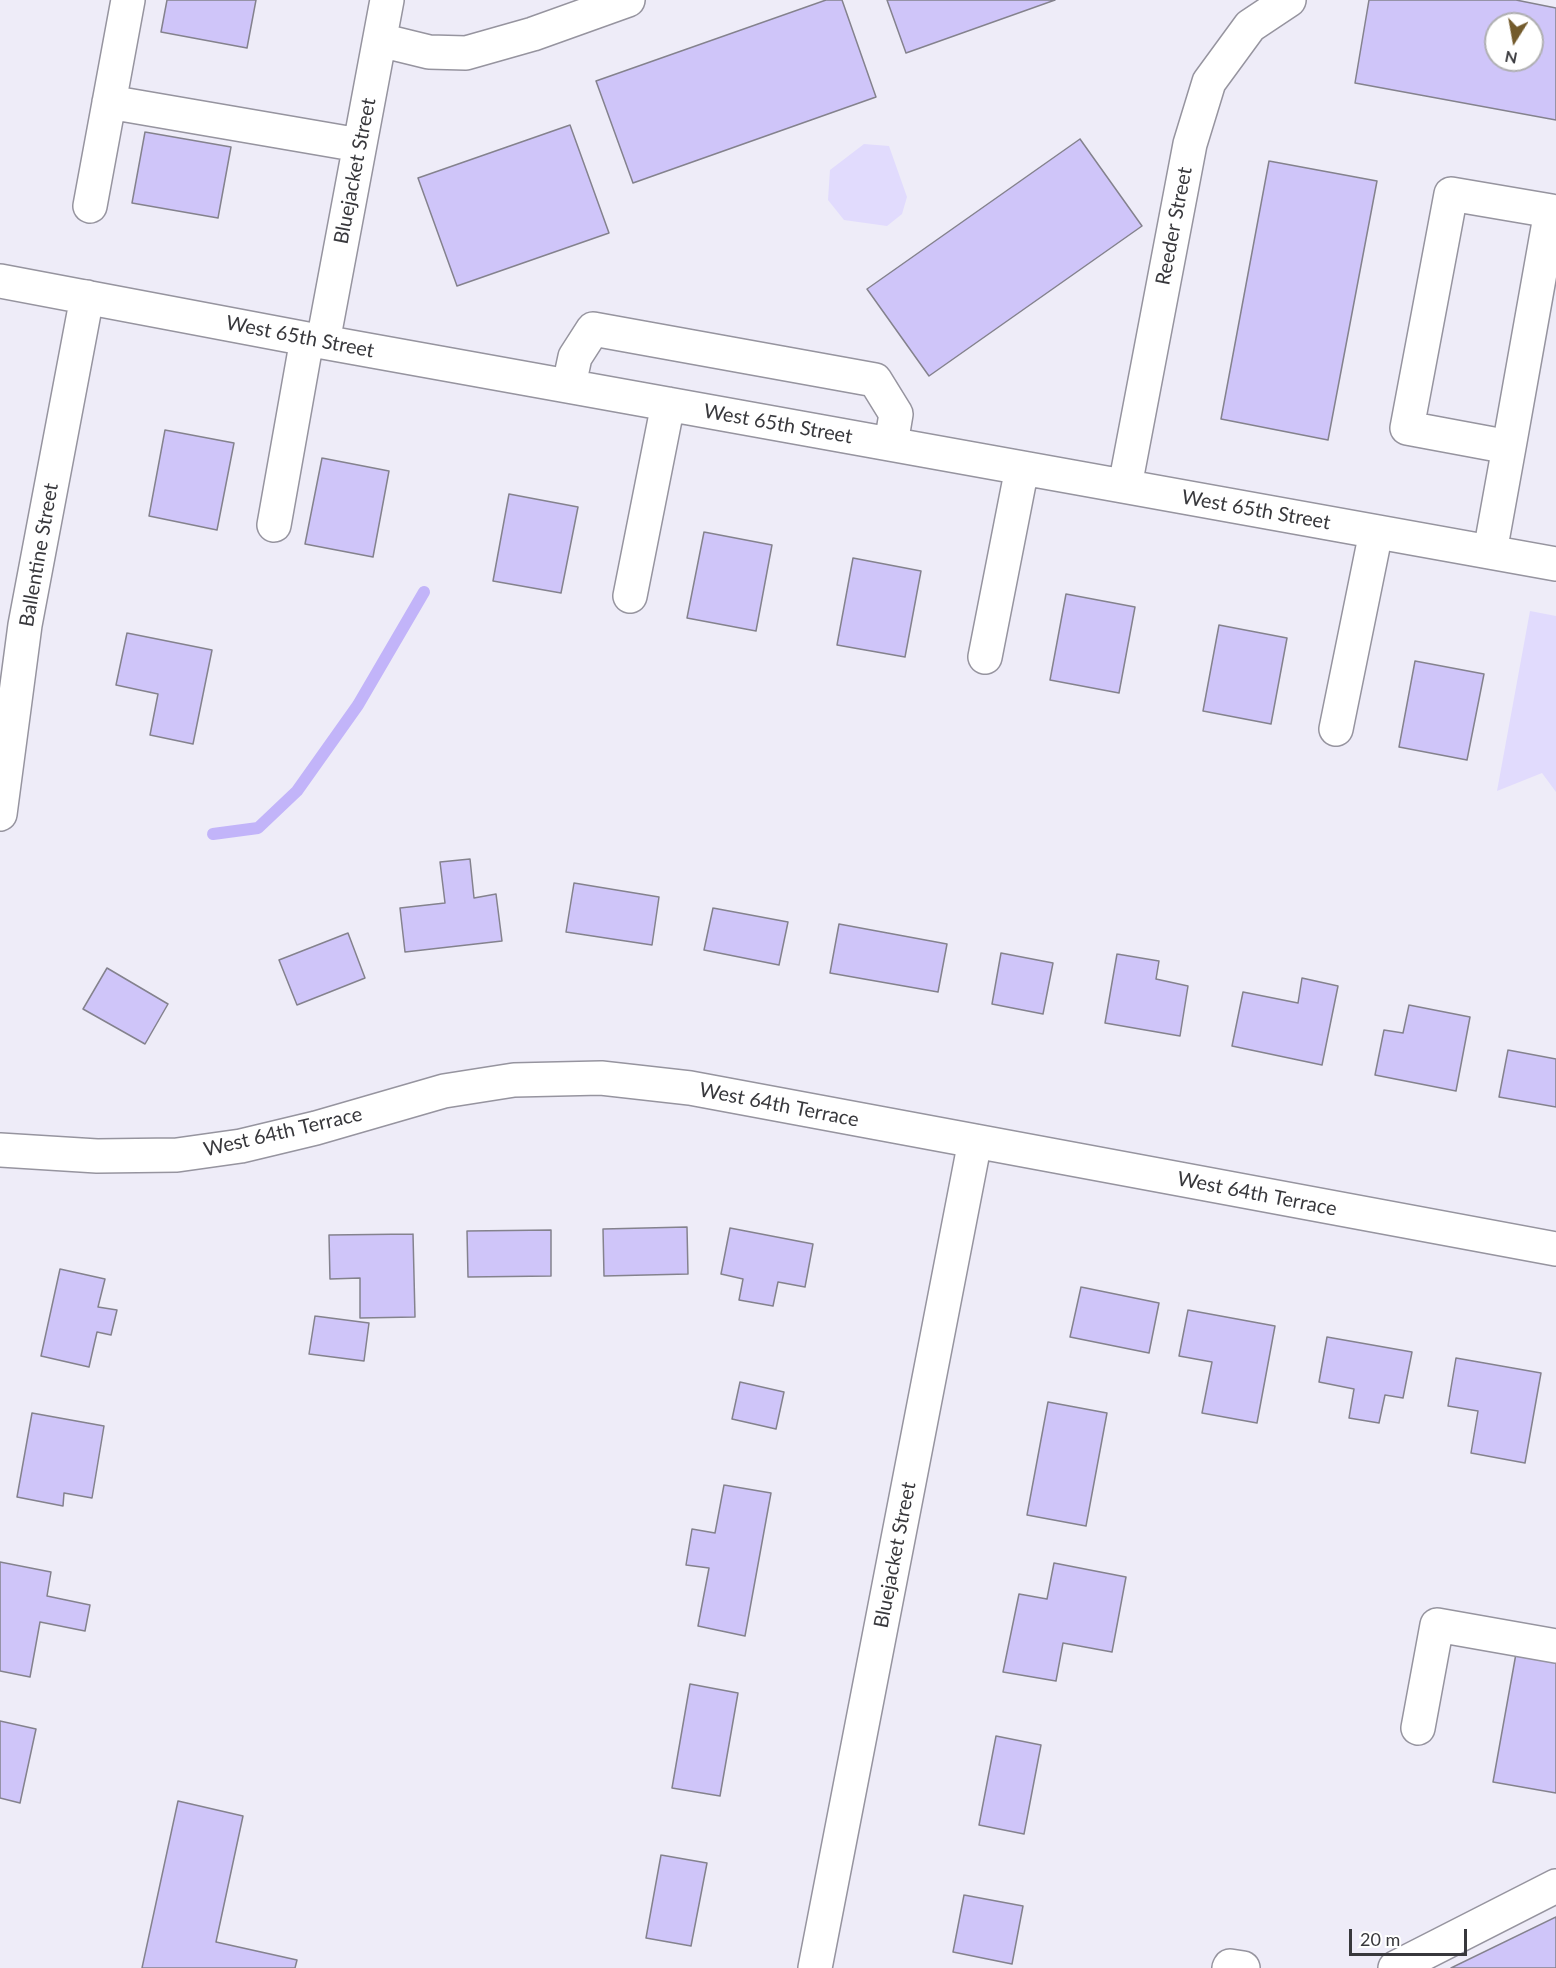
<!DOCTYPE html>
<html>
<head>
<meta charset="utf-8">
<style>
  body { margin:0 }
  #map { position:relative; width:1556px; height:1968px; overflow:hidden; background:#eeecf8; font-family:Lato,sans-serif }
  canvas { display:block }
  .north { position:absolute; left:1484px; top:12px; width:60px; height:60px; box-sizing:border-box; background:#fff; border:2px solid #afafb1; border-radius:50%; rotate:191deg; font-size:16px; font-weight:700; line-height:24px; text-align:center; color:#38383c }
  .north::after { content:''; display:block; margin:auto; width:21px; height:27px; background:#735b2c; clip-path:polygon(50% 0,100% 100%,50% 72%,0 100%) }
  .scale { position:absolute; left:1349px; top:1929px; width:118px; height:27px; box-sizing:border-box; border:3px solid #38383c; border-top:0; padding-left:8px; font-size:18px; line-height:21px; white-space:nowrap; color:#38383c; -webkit-text-stroke:4px #fff; paint-order:stroke }
</style>
</head>
<body>
<div id="map">
<canvas width="1556" height="1968"></canvas>
<div class="north">N</div>
<div class="scale">20 m</div>
</div>
<script>
const g = document.querySelector('canvas').getContext('2d');
g.lineJoin = 'round';
function fillPath(path, color) { g.fillStyle = color; g.fill(path, 'evenodd'); }
const shape = rows => new Path2D(rows.map(r => 'M' + r).join(''));
function strokePath(path, color, width, dash) { g.strokeStyle = color; g.lineWidth = width; g.lineCap = dash ? 'butt' : 'round'; g.setLineDash(dash || []); g.stroke(path); }
function write(font, color, halo, rows, align = 'center') {
  g.font = font + ' Lato,sans-serif'; g.lineWidth = 6; g.setLineDash([]); g.textBaseline = 'middle'; g.strokeStyle = halo; g.fillStyle = color; for (const [text, x, y, turn = 0] of rows) {
    g.save(); g.translate(x, y); g.rotate((+turn || 0) * Math.PI / 180); g.textAlign = isNaN(turn) ? turn : align; if (halo) g.strokeText(text, 0, 0); g.fillText(text, 0, 0); g.restore();
  }
}
fillPath(shape([
  [864,144,889,146,907,197,902,214,887,226,844,220,828,200,830,170],
  [1530,611,1556,616,1556,792,1542,773,1497,791]
]), '#e1dbfd');
strokePath(shape([
  [213,834,258,828,297,791,358,705,424,592]
]), '#c2b4f9', 12);
const building = shape([
  [167,0,256,0,247,48,161,32,167,0],
  [826,0,842,0,876,97,633,183,596,81,826,0],
  [887,0,1055,0,906,53,887,0],
  [1369,0,1516,0,1556,8,1556,120,1355,83,1369,0],
  [1496,24,1532,24,1532,60,1496,60,1496,24],
  [570,125,609,233,457,286,418,178,570,125],
  [145,132,231,147,218,218,132,203,145,132],
  [1080,139,1142,226,929,376,867,289,1080,139],
  [1269,161,1377,181,1328,440,1221,419,1269,161],
  [165,430,234,443,217,530,149,516,165,430],
  [322,458,389,471,373,557,305,544,322,458],
  [509,494,578,507,561,593,493,581,509,494],
  [704,532,772,545,756,631,687,618,704,532],
  [853,558,921,571,905,657,837,645,853,558],
  [1066,594,1135,607,1119,693,1050,680,1066,594],
  [1219,625,1287,638,1271,724,1203,711,1219,625],
  [127,633,212,650,193,744,150,735,158,694,116,685,127,633],
  [1415,661,1484,674,1467,760,1399,747,1415,661],
  [470,859,474,898,496,894,502,941,405,952,400,908,445,903,440,862,470,859],
  [574,883,659,897,652,945,566,932,574,883],
  [713,908,788,922,779,965,704,950,713,908],
  [839,924,947,944,938,992,830,973,839,924],
  [348,933,365,978,297,1005,279,960,348,933],
  [1001,953,1053,963,1043,1014,992,1004,1001,953],
  [1117,954,1159,961,1156,979,1188,986,1180,1036,1105,1023,1117,954],
  [107,968,168,1004,145,1044,83,1009,107,968],
  [1302,978,1338,986,1322,1065,1232,1046,1243,992,1298,1003,1302,978],
  [1409,1005,1470,1017,1456,1091,1375,1075,1384,1030,1403,1033,1409,1005],
  [1508,1050,1556,1059,1556,1107,1499,1097,1508,1050],
  [687,1227,688,1274,604,1276,603,1229,687,1227],
  [730,1228,813,1244,805,1287,778,1282,773,1306,739,1300,743,1279,721,1274,730,1228],
  [551,1230,551,1276,468,1277,467,1231,551,1230],
  [413,1234,415,1317,360,1318,360,1278,330,1279,329,1235,413,1234],
  [60,1269,105,1279,98,1307,117,1310,111,1335,97,1332,89,1367,41,1356,60,1269],
  [1081,1287,1159,1303,1149,1353,1070,1337,1081,1287],
  [1188,1310,1275,1326,1257,1423,1202,1413,1212,1362,1179,1356,1188,1310],
  [315,1316,369,1323,364,1361,309,1354,315,1316],
  [1327,1337,1412,1352,1403,1398,1385,1395,1379,1423,1349,1418,1354,1389,1319,1382,1327,1337],
  [1456,1358,1541,1373,1525,1463,1471,1453,1478,1411,1448,1406,1456,1358],
  [740,1382,784,1392,776,1429,732,1419,740,1382],
  [1048,1402,1107,1413,1086,1526,1027,1515,1048,1402],
  [32,1413,104,1426,92,1498,64,1493,63,1506,17,1497,32,1413],
  [724,1485,771,1493,745,1636,698,1626,709,1568,686,1565,692,1529,715,1533,724,1485],
  [0,1562,51,1572,47,1596,90,1605,85,1631,40,1622,30,1677,0,1671,0,1562],
  [1054,1563,1126,1577,1112,1652,1063,1643,1056,1681,1003,1672,1019,1594,1047,1599,1054,1563],
  [1517,1648,1556,1655,1556,1793,1493,1782,1517,1648],
  [690,1684,738,1693,720,1796,672,1788,690,1684],
  [0,1721,36,1729,20,1803,0,1798,0,1721],
  [996,1736,1041,1745,1024,1834,979,1825,996,1736],
  [178,1801,243,1816,216,1942,297,1960,295,1968,142,1968,178,1801],
  [661,1855,707,1863,691,1946,646,1938,661,1855],
  [964,1895,1023,1906,1012,1964,953,1952,964,1895],
  [1556,1917,1556,1968,1451,1968,1556,1917]
]);
fillPath(building, '#cfc5f9');
strokePath(building, '#84828d', 1.5);
const minor = shape([
  [380,40,429,52,466,53,533,34,628,0],
  [109,102,359,145],
  [90,206,128,0],
  [0,281,323,342,1556,564],
  [323,342,387,0],
  [569,385,575,357,593,329,875,380,896,414,891,444],
  [1125,486,1190,144,1209,82,1250,26,1289,0],
  [274,525,307,339],
  [1490,552,1509,447,1551,211,1451,194,1407,428,1509,447],
  [630,596,668,404],
  [985,657,1022,468],
  [1336,729,1376,532],
  [0,814,25,625,87,297],
  [0,1150,97,1156,177,1155,241,1146,316,1128,444,1091,514,1080,601,1078,690,1088,1556,1249],
  [1418,1728,1437,1625,1556,1646],
  [815,1968,975,1141],
  [1229,1968,1230,1966,1243,1968],
  [1395,1968,1556,1886]
]);
strokePath(minor, '#96949f', 36);
strokePath(minor, '#fff', 33);
write('20px', '#38383c', '#fff', [
  ["Bluejacket Street",355,171,-79],
  ["Reeder Street",1174,226,-79],
  ["West 65th Street",300,337,11],
  ["West 65th Street",778,424,10],
  ["West 65th Street",1256,510,10],
  ["Ballentine Street",39,555,-80],
  ["West 64th Terrace",779,1105,11],
  ["West 64th Terrace",283,1132,-13],
  ["West 64th Terrace",1257,1194,11],
  ["Bluejacket Street",895,1555,-79]
]);
</script>
</body>
</html>
